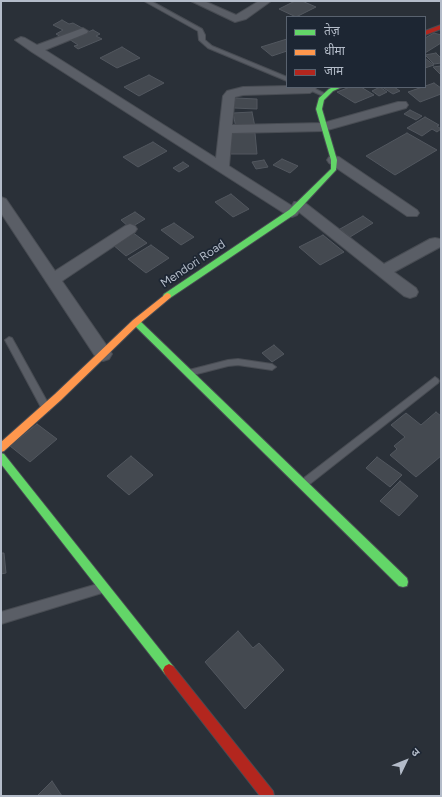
<!DOCTYPE html>
<html>
<head>
<meta charset="utf-8">
<style>
  body { margin:0 }
  #map { position:relative; width:442px; height:797px; overflow:hidden; background:#2a3038; font-family:Figtree,"Noto Sans Devanagari",sans-serif }
  canvas { display:block }
  .frame { position:absolute; inset:0; border:2px solid #b4bcc9; pointer-events:none }
  .legend { position:absolute; left:286px; top:16px; width:140px; height:72px; box-sizing:border-box; background:#1d2633; border:1px solid #59626f; margin:0; padding:5px 7px; list-style:none; font-size:12px; color:#b4bcc9 }
  .legend li { display:flex; align-items:center; gap:8px; height:20px }
  .legend b { width:20px; border:1px solid #59626f }
  .north { position:absolute; left:386px; top:741px; width:40px; height:40px; -webkit-text-stroke:3px #1d2633; paint-order:stroke; rotate:47deg; font-size:11px; font-weight:700; line-height:16px; text-align:center; color:#b4bcc9 }
  .north::after { content:''; display:block; margin:auto; width:14px; height:18px; background:#b4bcc9; clip-path:polygon(50% 0,100% 100%,50% 72%,0 100%) }
</style>
</head>
<body>
<div id="map">
<canvas width="442" height="797"></canvas>
<div class="frame"></div>
<ul class="legend">
<li><b style="height:5px;background:#63d668"></b>तेज़</li>
<li><b style="height:5px;background:#ff974d"></b>धीमा</li>
<li><b style="height:5px;background:#b3261e"></b>जाम</li>
</ul>
<div class="north">उ</div>
</div>
<script>
const g = document.querySelector('canvas').getContext('2d');
g.lineJoin = 'round';
function fillPath(path, color) { g.fillStyle = color; g.fill(path, 'evenodd'); }
const shape = rows => new Path2D(rows.map(r => 'M' + r).join(''));
function strokePath(path, color, width, dash) { g.strokeStyle = color; g.lineWidth = width; g.lineCap = dash ? 'butt' : 'round'; g.setLineDash(dash || []); g.stroke(path); }
function write(font, color, halo, rows, align = 'center') {
  g.font = font + ' Figtree,sans-serif'; g.lineWidth = 3.5; g.setLineDash([]); g.textBaseline = 'middle'; g.strokeStyle = halo; g.fillStyle = color; for (const [text, x, y, turn = 0] of rows) {
    g.save(); g.translate(x, y); g.rotate((+turn || 0) * Math.PI / 180); g.textAlign = isNaN(turn) ? turn : align; if (halo) g.strokeText(text, 0, 0); g.fillText(text, 0, 0); g.restore();
  }
}
const building = shape([
  [295,1,302,1,316,7,296,17,279,9,295,1],
  [62,20,69,24,73,23,82,28,61,37,56,34,63,30,53,25,62,20],
  [93,30,100,34,96,36,102,39,78,49,74,46,78,45,69,39,93,30],
  [434,33,441,35,441,43,425,53,425,38,434,33],
  [287,39,287,51,272,56,261,47,287,39],
  [122,47,140,58,117,68,100,58,122,47],
  [436,53,441,58,441,63,434,64,425,55,436,53],
  [425,58,434,65,425,68,425,58],
  [441,66,441,75,433,67,441,66],
  [149,75,164,83,139,96,124,87,149,75],
  [434,83,441,88,441,94,420,102,408,92,434,83],
  [350,87,361,87,374,95,355,103,337,92,350,87],
  [380,87,387,92,379,96,372,91,380,87],
  [382,87,394,87,400,91,393,94,382,87],
  [235,98,257,99,257,109,234,108,235,98],
  [410,110,422,116,416,120,404,114,410,110],
  [252,112,255,127,236,128,233,113,252,112],
  [425,117,439,125,437,126,441,129,437,132,432,129,422,136,407,128,425,117],
  [229,133,255,133,257,154,229,154,229,133],
  [407,133,437,150,395,175,366,156,407,133],
  [153,142,167,151,138,167,123,157,153,142],
  [282,159,298,166,290,173,273,165,282,159],
  [264,160,268,167,256,169,252,162,264,160],
  [183,162,189,166,179,172,173,168,183,162],
  [231,194,249,209,233,217,215,202,231,194],
  [135,212,145,219,130,228,121,220,135,212],
  [363,216,373,223,350,237,340,229,363,216],
  [174,223,194,237,181,245,161,230,174,223],
  [132,232,147,243,126,256,112,244,132,232],
  [323,235,344,252,320,265,299,247,323,235],
  [151,245,169,258,146,273,128,259,151,245],
  [274,345,284,354,272,362,262,353,274,345],
  [436,412,441,416,441,456,416,477,390,455,397,449,394,446,405,437,391,425,406,413,421,425,436,412],
  [37,424,57,439,30,462,10,446,37,424],
  [131,456,153,475,129,495,107,476,131,456],
  [377,457,402,475,390,487,366,468,377,457],
  [400,481,418,496,399,516,380,501,400,481],
  [1,553,4,553,6,573,1,574,1,553],
  [238,631,253,648,259,643,284,670,245,709,205,662,238,631],
  [52,781,62,796,37,796,52,781]
]);
fillPath(building, '#444950');
strokePath(building, '#52575f', 1);
const lane = shape([
  [144,1,151,1,202,29,205,35,205,40,212,46,287,77,287,81,208,48,199,40,198,31,144,1],
  [303,87,311,87,328,95,323,96,303,87],
  [9,337,12,338,49,405,51,408,49,411,43,411,5,340,9,337],
  [238,359,272,364,276,367,272,370,238,365,228,366,189,376,185,373,189,370,228,360,238,359],
  [435,377,438,379,439,381,438,383,306,487,303,488,300,487,298,484,300,481,435,377],
  [101,583,105,584,106,588,105,592,1,624,1,612,101,583]
]);
const street = shape([
  [191,1,204,1,236,15,259,1,271,1,246,19,235,22,191,1],
  [83,28,88,31,87,33,45,50,216,158,223,96,227,91,243,87,287,86,315,87,316,89,310,93,243,95,235,97,232,125,323,123,398,102,406,102,408,105,406,108,324,131,232,133,229,166,292,206,294,202,304,202,384,264,430,239,435,238,440,239,440,247,394,272,416,288,418,292,416,296,410,298,404,296,299,212,297,215,292,217,287,215,32,52,15,40,21,37,25,38,37,45,83,28],
  [334,156,339,157,417,210,419,213,417,216,407,216,329,163,327,160,329,157,334,156],
  [1,197,6,199,55,271,125,226,130,224,135,226,137,229,135,232,62,281,109,349,112,354,109,359,103,361,97,359,1,213,1,197]
]);
const fast = shape([
  [333,87,342,87,333,91,324,100,322,109,337,160,336,170,295,214,170,298,164,298,163,296,164,294,289,210,331,169,331,160,316,109,319,98,329,89,333,87],
  [136,319,139,320,407,578,408,582,407,586,403,587,399,586,133,324,132,322,136,319],
  [1,453,4,454,173,666,175,670,173,674,169,676,165,674,1,464,1,453]
]);
const slow = shape([
  [167,293,170,294,171,296,170,298,139,324,61,400,4,451,1,452,1,442,55,394,133,320,167,293]
]);
const jam = shape([
  [441,25,441,29,425,35,425,31,441,25],
  [169,664,173,666,273,791,274,796,260,796,165,674,163,670,165,666,169,664]
]);
strokePath(lane, '#484c53', 2);
strokePath(street, '#484c53', 2);
strokePath(fast, '#484c53', 2);
strokePath(slow, '#484c53', 2);
strokePath(jam, '#484c53', 2);
fillPath(lane, '#5a5e66');
fillPath(street, '#5a5e66');
fillPath(fast, '#63d668');
fillPath(slow, '#ff974d');
fillPath(jam, '#b3261e');
write('12px', '#b4bcc9', '#1d2633', [
  ["Mendori Road",193,264,-34]
]);
</script>
</body>
</html>
